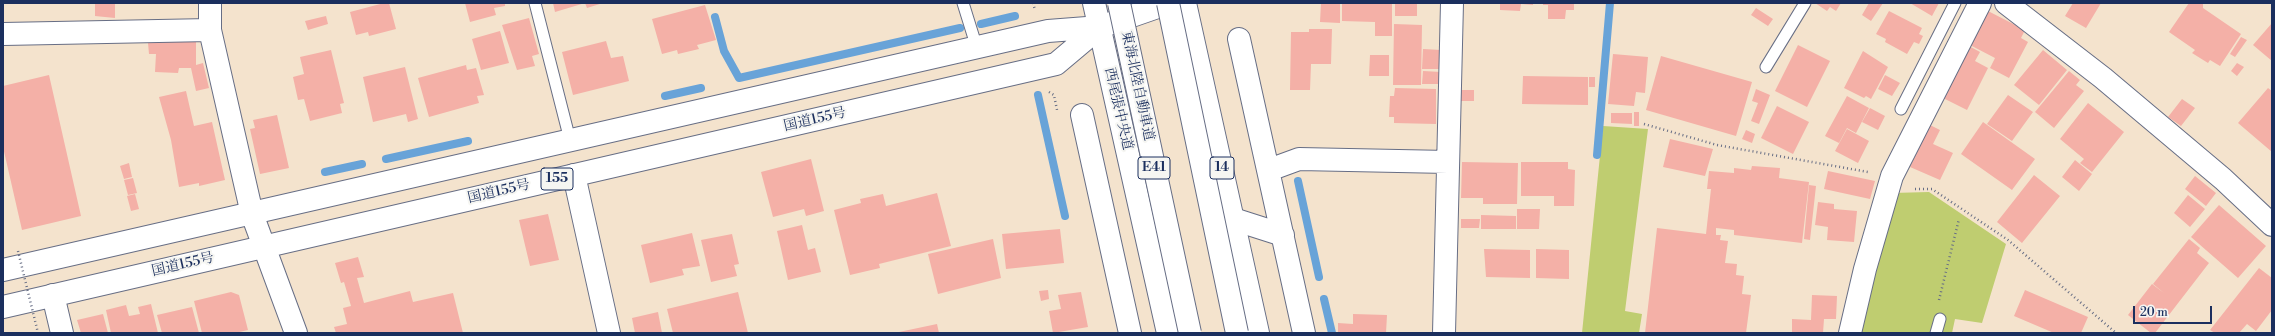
<!DOCTYPE html>
<html>
<head>
<meta charset="utf-8">
<style>
  body { margin:0 }
  #map { position:relative; width:2275px; height:336px; overflow:hidden; background:#f4e3cd; font-family:"Libre Bodoni",serif }
  canvas { display:block }
  .frame { position:absolute; inset:0; border:4px solid #1b2f5e; pointer-events:none }
  .scale { position:absolute; left:2133px; top:306px; width:79px; height:18px; box-sizing:border-box; border:2px solid #1b2f5e; border-top:0; padding-left:5px; font-size:12px; line-height:14px; white-space:nowrap; color:#1b2f5e; -webkit-text-stroke:3px #f6f6f2; paint-order:stroke }
</style>
</head>
<body>
<div id="map">
<canvas width="2275" height="336"></canvas>
<div class="frame"></div>
<div class="scale">20 m</div>
</div>
<script>
const g = document.querySelector('canvas').getContext('2d');
g.lineJoin = 'round';
function fillPath(path, color) { g.fillStyle = color; g.fill(path, 'evenodd'); }
const shape = rows => new Path2D(rows.map(r => 'M' + r).join(''));
function strokePath(path, color, width, dash) { g.strokeStyle = color; g.lineWidth = width; g.lineCap = dash ? 'butt' : 'round'; g.setLineDash(dash || []); g.stroke(path); }
function write(font, color, halo, rows, align = 'center') {
  g.font = font + ' "Libre Bodoni","Noto Serif JP",serif'; g.lineWidth = 4; g.setLineDash([]); g.textBaseline = 'middle'; g.strokeStyle = halo; g.fillStyle = color; for (const [text, x, y, turn = 0] of rows) {
    g.save(); g.translate(x, y); g.rotate((+turn || 0) * Math.PI / 180); g.textAlign = isNaN(turn) ? turn : align; if (halo) g.strokeText(text, 0, 0); g.fillText(text, 0, 0); g.restore();
  }
}
fillPath(shape([
  [1603,126,1648,129,1625,311,1642,314,1639,333,1582,333],
  [1929,192,2006,244,1982,323,1955,319,1952,333,1856,333,1892,193]
]), '#bfcd70');
strokePath(shape([
  [715,17,724,51,739,78,960,28],
  [981,24,1015,16],
  [1038,95,1065,216],
  [665,96,701,88],
  [1597,155,1610,3],
  [386,159,468,141],
  [325,172,362,164],
  [1298,181,1319,277],
  [1324,299,1332,333]
]), '#68a3d8', 8);
fillPath(shape([
  [95,3,115,3,115,18,95,16],
  [384,3,389,3,396,29,369,36,368,32,356,35,350,12],
  [465,3,505,3,505,6,494,8,496,15,470,22],
  [553,3,585,3,555,12],
  [585,3,603,3,587,8],
  [1321,3,1340,3,1340,23,1320,22],
  [1342,3,1392,3,1392,36,1375,36,1375,22,1342,21],
  [1395,3,1417,3,1417,16,1395,16],
  [1500,3,1533,3,1533,5,1521,4,1520,11,1500,10],
  [1543,3,1574,3,1574,10,1566,10,1565,19,1548,19,1548,5,1543,5],
  [1815,3,1841,3,1836,11,1830,7,1827,11],
  [1869,3,1883,3,1871,21,1862,15],
  [1910,3,1939,3,1932,16],
  [2073,3,2101,3,2086,28,2065,16],
  [2189,3,2203,3,2203,8,2241,34,2220,66,2210,60,2208,63,2192,53,2195,50,2169,32],
  [705,5,716,40,697,45,699,49,678,54,677,50,662,54,652,19],
  [1756,8,1773,19,1768,26,1751,15],
  [1889,11,1922,28,1919,34,1923,36,1919,44,1914,42,1907,54,1885,42,1886,39,1876,34],
  [1988,11,2025,30,2021,38,2028,42,2009,78,1990,68,1995,58,1970,45],
  [326,16,328,24,308,30,305,21],
  [529,18,539,54,532,56,535,66,517,70,502,25],
  [2272,23,2272,61,2253,45],
  [1394,24,1422,25,1421,85,1393,85],
  [1309,29,1332,29,1331,64,1311,64,1310,90,1290,90,1291,32,1309,32],
  [500,31,509,63,481,70,472,39],
  [2241,37,2247,40,2235,57,2230,54],
  [606,41,611,58,623,56,629,81,573,95,562,52],
  [151,42,196,42,196,65,203,63,209,88,196,91,191,68,179,68,178,73,155,72,156,54,149,54,148,43],
  [1798,45,1830,61,1807,107,1775,91],
  [1969,46,1980,52,1975,61,1988,68,1967,110,1943,98],
  [1423,49,1441,50,1441,69,1422,69],
  [331,50,344,103,340,104,342,113,310,121,304,99,298,100,293,77,304,74,300,57],
  [2043,50,2067,70,2039,105,2014,85],
  [1863,51,1888,67,1871,99,1866,96,1864,98,1844,88],
  [1613,54,1648,57,1645,93,1636,92,1634,106,1608,104],
  [1370,55,1389,55,1389,76,1369,76],
  [1661,56,1752,82,1736,136,1646,110],
  [2237,63,2244,67,2237,76,2231,71],
  [466,65,467,70,476,68,484,95,477,96,479,103,429,117,418,78],
  [405,67,418,119,408,122,406,114,373,122,363,77],
  [1423,71,1441,72,1440,84,1422,84],
  [2069,71,2080,80,2076,85,2084,91,2054,128,2035,112],
  [49,75,81,216,22,230,3,147,3,86],
  [1885,75,1900,83,1892,96,1878,89],
  [1523,76,1588,77,1588,105,1522,104],
  [1589,77,1595,77,1595,87,1589,87],
  [1395,88,1436,89,1436,124,1394,123,1394,117,1389,117,1390,96,1394,96],
  [2268,88,2272,91,2272,152,2238,123],
  [1756,89,1770,95,1759,124,1751,121,1758,103,1752,101],
  [1460,90,1474,90,1474,101,1460,101],
  [186,91,194,126,212,122,225,180,199,186,199,183,179,187,171,140,159,97],
  [2008,95,2033,112,2012,141,1987,124],
  [1847,96,1869,108,1856,133,1847,128,1839,143,1825,136],
  [2182,99,2195,108,2181,126,2168,117],
  [2088,103,2124,132,2092,172,2080,163,2084,159,2060,139],
  [1777,106,1809,122,1793,154,1761,138],
  [1870,108,1885,116,1878,130,1862,122],
  [1634,112,1639,112,1639,126,1634,126],
  [1611,113,1632,113,1632,124,1611,123],
  [277,115,289,168,260,174,250,129,255,128,253,120],
  [1983,122,2035,159,2012,190,1961,154],
  [1930,125,1940,130,1933,144,1953,153,1940,180,1910,167],
  [1847,129,1869,141,1858,163,1835,151],
  [1746,130,1755,134,1752,143,1742,139],
  [1670,139,1713,149,1705,176,1663,167],
  [811,159,824,211,806,216,804,209,773,217,761,172],
  [2075,160,2092,174,2079,191,2062,177],
  [1462,162,1518,163,1517,204,1483,204,1483,198,1461,198],
  [1521,162,1568,162,1568,169,1575,170,1574,206,1554,206,1554,196,1521,196],
  [129,163,132,177,124,179,120,166],
  [1752,166,1780,168,1779,178,1809,182,1802,243,1734,235,1734,230,1716,228,1716,235,1721,235,1720,240,1728,241,1725,263,1737,264,1736,275,1744,276,1742,294,1751,295,1746,333,1645,333,1657,228,1706,234,1711,189,1707,189,1709,171,1734,173,1734,168,1751,170],
  [1828,171,1875,181,1870,199,1824,189],
  [2034,175,2060,196,2022,243,1997,222],
  [2195,176,2216,193,2206,206,2185,189],
  [133,178,137,193,128,195,124,180],
  [1809,185,1816,186,1810,240,1804,239],
  [937,193,951,246,879,264,880,268,850,275,834,210,861,203,860,199,883,194,886,206],
  [135,194,139,209,131,211,127,196],
  [2188,195,2205,209,2190,227,2174,213],
  [1818,202,1834,204,1834,209,1857,211,1854,242,1827,240,1828,227,1815,225],
  [2219,205,2266,246,2238,278,2191,237],
  [1517,209,1540,209,1539,229,1517,229],
  [548,214,559,260,530,266,519,220],
  [1481,215,1516,216,1516,229,1481,229],
  [1461,219,1480,219,1479,228,1461,228],
  [802,225,808,250,815,248,821,272,788,280,777,231],
  [1060,229,1064,263,1006,269,1002,234],
  [692,233,700,266,682,269,684,275,650,283,641,245],
  [732,234,739,264,734,265,737,276,711,282,701,240],
  [993,239,1001,278,938,294,928,254],
  [2189,239,2200,248,2197,253,2209,263,2155,333,2151,333,2128,315,2152,284,2164,293,2153,284],
  [1484,249,1530,250,1530,278,1486,277],
  [1536,249,1569,250,1569,279,1536,278],
  [358,257,364,277,357,278,364,303,410,291,413,302,453,293,463,333,336,333,334,327,347,324,343,308,351,306,344,282,341,283,335,263],
  [2259,268,2272,278,2272,310,2256,331,2247,324,2239,333,2215,333,2210,330],
  [1048,290,1049,299,1041,301,1039,291],
  [2025,290,2088,317,2081,333,2054,333,2014,316],
  [231,292,239,295,248,330,235,333,202,333,194,301],
  [738,292,748,333,673,333,667,309],
  [1081,292,1088,327,1053,333,1049,311,1061,309,1058,295],
  [1812,295,1837,296,1836,319,1824,319,1823,333,1792,333,1792,319,1811,320],
  [151,304,158,333,111,333,106,310,126,305,129,316,140,314,138,307],
  [192,307,199,333,162,333,157,315],
  [658,312,662,333,635,333,632,318],
  [103,314,108,333,81,333,77,320],
  [1353,314,1387,315,1386,333,1338,333,1338,323,1353,324],
  [937,324,939,333,899,333,899,332]
]), '#f4b0a7');
const lane = shape([
  [535,3,570,140],
  [963,3,977,48],
  [1766,67,1805,3],
  [1901,109,1955,3],
  [1936,333,1940,319]
]);
const street = shape([
  [210,3,210,30,252,214,296,333],
  [2006,3,2103,78,2223,179,2272,225],
  [3,34,210,30],
  [1239,39,1304,333],
  [1082,115,1130,333],
  [1269,170,1299,159,1448,162],
  [574,175,609,333],
  [1233,219,1283,235],
  [53,295,62,333],
  [1444,333,1452,3],
  [1850,333,1865,269,1892,176,1980,3]
]);
const primary = shape([
  [1094,3,1168,333],
  [1185,3,1258,333]
]);
const highway = shape([
  [3,270,1048,31,1100,27,1169,3,1172,20],
  [3,307,1056,64,1100,27]
]);
strokePath(lane, '#676e85', 13);
strokePath(street, '#676e85', 24);
strokePath(primary, '#676e85', 24);
strokePath(highway, '#676e85', 24);
strokePath(shape([
  [1033,3,1035,10],
  [1049,92,1054,95,1057,110],
  [1644,124,1717,145,1868,172],
  [1915,189,1932,189,2008,240,2116,333],
  [1939,300,1959,219]
]), '#676e85', 2.5, [1, 3]);
strokePath(lane, '#fff', 11);
strokePath(street, '#fff', 22);
strokePath(primary, '#fff', 22);
strokePath(highway, '#fff', 22);
const highwayBridge = shape([
  [1119,3,1190,333],
  [1168,3,1237,333]
]);
strokePath(highwayBridge, '#676e85', 24, []);
strokePath(shape([
  [18,251,38,333]
]), '#676e85', 2.5, [1, 3]);
strokePath(highwayBridge, '#fff', 22);
for (const [x, y, w] of [
  [1154,168,32],
  [1222,168,24],
  [557,179,32]
]) { const box = new Path2D(); box.roundRect(x - w / 2, y - 11, w, 22, 3); g.fillStyle = '#f6f6f2'; g.fill(box); strokePath(box, '#1b2f5e', 1); }
write('bold 13px', '#1b2f5e', null, [
  ["E41",1154,168],
  ["14",1222,168],
  ["155",557,179]
]);
write('14px', '#1b2f5e', '#f6f6f2', [
  ["東海北陸自動車道",1137,86,78],
  ["西尾張中央道",1118,109,77],
  ["国道155号",815,120,-13],
  ["国道155号",499,192,-13],
  ["国道155号",183,265,-13]
]);
</script>
</body>
</html>
